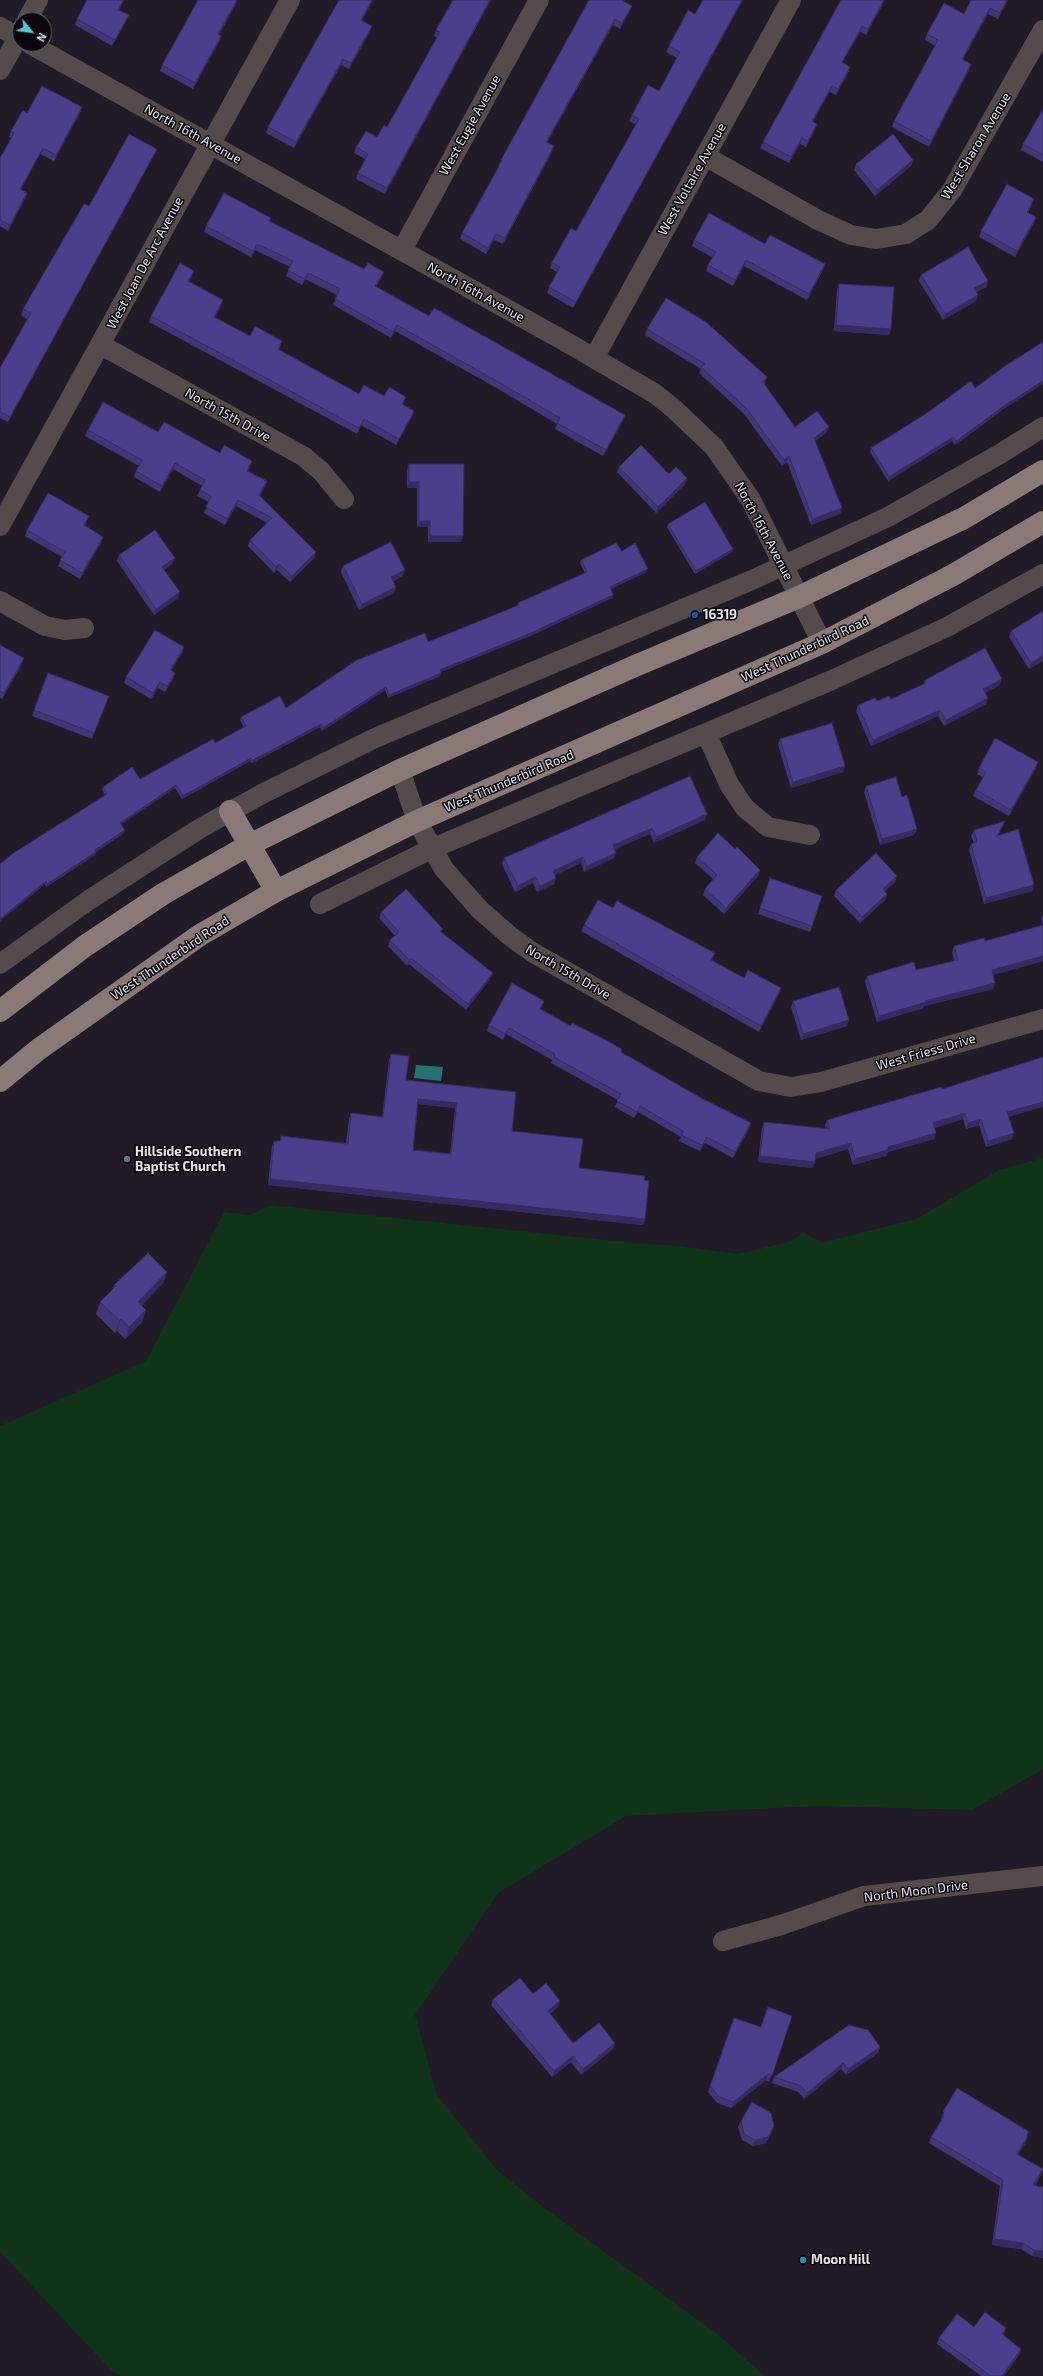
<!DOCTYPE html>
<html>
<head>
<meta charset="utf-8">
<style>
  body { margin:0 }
  #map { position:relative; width:1043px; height:2376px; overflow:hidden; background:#211b27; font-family:"Exo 2",sans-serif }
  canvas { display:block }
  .north { position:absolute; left:12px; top:12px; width:40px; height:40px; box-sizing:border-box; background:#09070c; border:1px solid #635f66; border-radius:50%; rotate:119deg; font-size:11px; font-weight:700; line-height:16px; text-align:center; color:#e9e4ed }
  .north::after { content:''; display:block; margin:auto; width:14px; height:18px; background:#52ccd0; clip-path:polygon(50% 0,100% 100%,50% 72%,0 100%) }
</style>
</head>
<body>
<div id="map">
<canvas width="1043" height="2376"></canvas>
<div class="north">N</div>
</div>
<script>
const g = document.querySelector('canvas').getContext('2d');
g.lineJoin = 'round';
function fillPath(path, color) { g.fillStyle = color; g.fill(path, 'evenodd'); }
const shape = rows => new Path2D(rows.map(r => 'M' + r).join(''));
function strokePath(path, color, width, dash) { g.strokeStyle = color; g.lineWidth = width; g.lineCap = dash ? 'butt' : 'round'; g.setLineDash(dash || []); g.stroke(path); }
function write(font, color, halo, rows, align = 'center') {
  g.font = font + ' "Exo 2",sans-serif'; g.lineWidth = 3; g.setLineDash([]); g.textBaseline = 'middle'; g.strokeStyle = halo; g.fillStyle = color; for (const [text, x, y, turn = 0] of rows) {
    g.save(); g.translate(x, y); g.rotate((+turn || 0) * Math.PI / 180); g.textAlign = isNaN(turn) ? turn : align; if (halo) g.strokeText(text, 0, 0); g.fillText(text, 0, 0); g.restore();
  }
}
fillPath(shape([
  [1043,1158,1043,1769,972,1810,815,1806,626,1816,498,1893,415,2015,437,2095,497,2170,547,2210,716,2333,765,2376,121,2376,111,2370,0,2252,0,1426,146,1361,224,1212,249,1215,271,1205,635,1243,679,1246,738,1254,792,1241,803,1232,822,1243,916,1219,999,1170]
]), '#0f3417');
fillPath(shape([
  [416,1065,443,1067,441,1081,414,1078]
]), '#267374');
strokePath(shape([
  [27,20,38,0],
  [0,27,20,38],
  [30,44,568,343,654,393,673,408,714,447,751,500,822,643],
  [0,70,20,34],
  [705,156,818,220,851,235,876,239,906,234,928,220,952,190,1043,30],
  [402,250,539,0],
  [101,345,303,456,321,471,344,499],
  [594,358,791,0],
  [0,526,290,0],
  [0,601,45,626,65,630,84,628],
  [706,733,729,784,745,808,768,827,810,835],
  [400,770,417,821,444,869,480,910,510,936,532,952,759,1081,791,1087,821,1082,1043,1019],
  [320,904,431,849,832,680,947,627,1043,574],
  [0,964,89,900,199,829,262,794,375,738,752,580,888,517,1000,454,1043,427],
  [723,1941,781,1925,864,1896,1043,1876]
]), '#544c4b', 20);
strokePath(shape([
  [230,811,276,891],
  [0,1011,85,946,163,894,249,845,400,770,635,666,799,597,964,518,1043,471],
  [0,1081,39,1049,200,935,276,891,417,821,822,643,953,575,1043,522]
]), '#897a77', 22);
fillPath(shape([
  [87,0,124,0,119,10,126,21,112,46,75,25,77,19],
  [339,0,373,0,362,20,370,32,349,69,341,65,294,148,266,133,268,127],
  [453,0,491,0,385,194,356,179,358,173,365,159,354,153,356,147,377,137,387,127,437,38,434,36,436,30],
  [589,0,625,0,624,2,632,6,629,12,620,29,613,25,547,142,554,146,552,152,503,244,494,240,486,254,460,239,462,233,499,166,498,166,501,160],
  [703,0,743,0,573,308,547,293,549,287,557,272,550,268,552,262,576,231,636,125,629,121,632,115,659,91,677,58,666,52,669,46,695,14],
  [841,0,883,4,866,35,860,32,842,63,850,67,848,73,836,95,829,92,813,122,815,130,806,147,800,144,789,163,760,148,763,142],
  [971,0,1008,0,998,19,988,14,963,59,969,70,929,147,892,127,894,121,935,46,925,40,927,34,964,14],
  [236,4,219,35,221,36,219,42,193,89,160,71,162,65],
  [1043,109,1043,162,1021,150,1023,144],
  [27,113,80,113,54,161,40,154,21,190,27,193,25,199,8,231,0,226,0,158,11,138,9,137,11,131],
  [154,155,8,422,0,418,0,368,27,319,21,315,23,309,89,206],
  [856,164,911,166,875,196,854,170],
  [1032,205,1028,213,1036,217,1034,223,1015,257,979,237,981,231],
  [271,218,270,221,381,278,376,287,429,316,625,415,623,421,603,456,555,429,557,424,500,390,395,331,391,338,333,305,337,295,305,279,302,285,286,276,290,267,255,250,251,257,204,232,206,226],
  [694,240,765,244,825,264,823,270,807,300,744,266,733,286,706,271,708,265,713,258,692,246],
  [194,271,189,282,221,306,215,317,250,336,282,341,279,350,359,394,384,396,404,403,402,405,414,411,412,417,396,445,361,425,357,434,149,322,151,316],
  [921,275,988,281,986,287,976,292,978,295,976,301,943,320,919,281],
  [839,284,891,329,889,335,834,331,837,290],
  [647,329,767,377,764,384,795,427,826,433,815,441,842,508,840,514,811,525,787,462,782,466,744,414,699,373,701,369,645,335],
  [975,388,1002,410,955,445,952,441,888,481,870,452,871,448],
  [88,430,158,432,220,453,250,467,248,471,267,481,265,487,260,496,316,552,314,558,290,582,277,570,274,573,248,546,250,540,267,523,236,506,225,525,204,513,209,502,197,496,202,486,173,469,160,492,134,477,136,471,139,466,85,436],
  [409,464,461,542,428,542,428,527,417,527,417,488,407,488,407,470],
  [619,467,669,474,685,484,656,513,617,472],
  [87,522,85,526,101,543,80,579,58,566,62,557,25,536,27,530],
  [668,524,733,549,732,552,695,574,667,527],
  [622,551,646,572,611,589,613,595,612,598,530,636,440,672,441,673,440,676,388,698,385,690,322,731,320,727,252,763,250,761,182,799,175,788,121,824,124,833,96,852,95,855,46,887,45,884,0,921,0,864,105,795,102,790,103,787,140,779,215,743,244,728,240,720,241,717,286,708,428,642,517,606,518,603,585,573,580,563,581,560],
  [119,555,172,564,164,570,178,598,154,615,117,561],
  [343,566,403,576,393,581,396,587,394,593,359,610,341,572],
  [1011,631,1043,661,1029,669,1009,637],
  [0,645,22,664,2,699,0,698],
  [184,647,182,653,171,670,175,673,173,679,165,692,158,688,151,699,124,683,126,677],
  [48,673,109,696,92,739,32,716],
  [925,680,1000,685,985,693,986,704,944,726,938,716,871,746,856,711,858,705,877,701,891,699,923,685],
  [780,739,843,772,791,788,778,745],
  [979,768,1036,768,1009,816,973,796,976,790,983,777,977,774],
  [690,776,705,820,654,843,650,834,615,849,614,858,584,872,581,863,555,875,554,884,537,892,533,883,515,892,502,864,504,858],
  [866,786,902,797,914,835,880,845,864,792],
  [1003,826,998,835,1032,891,984,904,969,850,971,844,974,843,971,836,974,830],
  [735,849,760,870,758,876,724,914,703,895,705,889,713,879,695,863,697,857],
  [770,878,822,896,810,932,758,914],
  [895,882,885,891,887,894,885,900,860,923,834,896,836,890],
  [613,908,713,959,712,960,744,978,779,994,759,1032,581,931,584,925],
  [381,912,442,933,490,979,466,1010,409,964,407,966,388,946,390,940,395,936,379,918],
  [1043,914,1043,961,993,975,993,989,924,1006,923,1008,877,1022,865,982,867,976,916,970,954,961,952,952,954,946,985,941,1043,925,1041,919],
  [544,1001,541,1009,571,1026,621,1052,701,1098,751,1123,749,1129,733,1158,705,1143,700,1151,679,1141,681,1137,638,1112,634,1118,615,1107,618,1100,551,1063,552,1060,506,1034,503,1040,487,1031,489,1025],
  [793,1001,849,1020,847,1026,801,1040,791,1007],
  [391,1054,406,1080,516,1092,512,1131,579,1168,644,1180,645,1219,643,1225,268,1185,272,1146,274,1141,280,1141,281,1136,346,1143,349,1119,351,1113,382,1117,389,1060],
  [418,1104,455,1108,450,1154,413,1150],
  [942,1089,1009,1117,1012,1139,986,1147,979,1125,966,1129,963,1119,935,1128,934,1139,888,1152,886,1156,853,1165,848,1149,815,1159,813,1168,758,1162,762,1128,764,1122,826,1129,825,1126,827,1120],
  [167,1272,163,1283,141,1306,146,1310,142,1322,125,1339,117,1331,115,1333,96,1314,100,1302,112,1291,114,1285],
  [533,1994,558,2007,550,2014,573,2043,615,2043,613,2049,581,2075,571,2062,552,2077,491,2005,493,1999],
  [792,2016,769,2082,766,2080,731,2108,717,2103,708,2092,734,2018,760,2027],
  [880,2047,878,2053,846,2075,841,2069,804,2099,798,2092,772,2083,774,2077],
  [944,2110,1027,2138,1025,2144,1018,2154,1041,2175,1035,2186,1043,2187,1043,2258,1032,2256,1021,2249,992,2245,1000,2186,929,2143,931,2137,941,2121,942,2116],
  [741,2121,774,2126,772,2132,766,2143,753,2146,742,2140,738,2127],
  [974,2327,1004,2334,1003,2335,1021,2349,1019,2355,1004,2376,981,2376,937,2344,939,2338]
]), '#403678');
fillPath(shape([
  [123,0,124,0,116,16,118,10],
  [237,0,236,4,216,40,218,34],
  [372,0,373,0,359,26,361,20],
  [490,0,491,0,385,194,387,188],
  [742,0,743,0,573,308,576,302],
  [884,0,883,4,866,35,868,29],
  [1007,0,1008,0,998,19,1000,13],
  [632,6,629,12,620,29,622,23],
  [990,8,988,14,960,65,962,59],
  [615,19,613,25,544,148,546,142],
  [372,26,370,32,349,69,351,63],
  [862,26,860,32,839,68,842,62],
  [221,36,219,42,193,89,195,83],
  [343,59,341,65,294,148,296,142],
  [971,64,969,70,929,147,931,141],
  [850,67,848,73,836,95,838,89],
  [832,86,829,92,810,127,812,121],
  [82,107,80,113,54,161,56,155],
  [817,124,815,130,806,147,808,141],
  [802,138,800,144,789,163,791,157],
  [554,146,552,152,503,244,505,238],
  [43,148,40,154,18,195,20,189],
  [157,149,154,155,8,422,10,417],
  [913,160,911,166,875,196,877,190],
  [27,193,25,199,8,231,10,225],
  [1034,199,1032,205,1025,218,1027,212],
  [1036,217,1034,223,1015,257,1017,251],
  [496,234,494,240,486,254,488,248],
  [257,244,255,250,251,257,253,251],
  [746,260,744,266,733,286,735,280],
  [825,264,823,270,807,300,809,294],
  [194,271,192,277,186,287,188,281],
  [384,272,381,278,373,292,375,286],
  [988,281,986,287,972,294,974,288],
  [978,295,976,301,943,320,945,314],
  [223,300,221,306,212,323,214,317],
  [397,325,395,331,391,338,393,332],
  [836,325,891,329,889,335,834,331],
  [767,377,765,383,760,388,763,382],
  [1043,381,1043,384,1002,410,955,445,956,441,1004,406],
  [414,411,412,417,396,445,399,439],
  [625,415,623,421,603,456,606,450],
  [829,427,826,433,812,444,814,438],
  [953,437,952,441,888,481,889,477],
  [789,456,787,462,782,466,784,460],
  [175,463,173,469,160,492,162,486],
  [687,478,685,484,656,513,658,507],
  [267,481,265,487,257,501,259,495],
  [409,482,419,482,417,488,407,488],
  [238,500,236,506,225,525,227,519],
  [842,508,840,514,811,525,813,519],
  [419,521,430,521,428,527,417,527],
  [430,536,463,536,461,542,428,542],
  [103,537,101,543,80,579,82,573],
  [733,549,732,552,695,574,696,571],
  [316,552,314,558,290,582,292,576],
  [175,558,172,564,160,573,162,567],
  [279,564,277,570,274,573,276,567],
  [648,569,646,572,608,590,610,587],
  [405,570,403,576,389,583,391,577],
  [396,587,394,593,359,610,362,604],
  [180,592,178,598,154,615,156,609],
  [613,595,612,598,530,636,438,673,440,670],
  [184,647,182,653,168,676,170,670],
  [1043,656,1043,661,1029,669,1031,663],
  [24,658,22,664,2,699,4,693],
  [175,673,173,679,165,692,167,686],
  [441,673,440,676,388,698,389,695],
  [1002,679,1000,685,981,695,983,689],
  [160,682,158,688,151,699,153,693],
  [386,687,385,690,322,731,323,728],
  [988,698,986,704,944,726,946,720],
  [940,710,938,716,871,746,873,740],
  [321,724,320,727,252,763,253,760],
  [251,758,250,761,182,799,183,796],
  [1038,762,1036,768,1009,816,1011,810],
  [845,766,843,772,791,788,793,782],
  [176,785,175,788,119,826,120,823],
  [707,814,705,820,654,843,656,837],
  [1005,821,1003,826,995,842,997,836],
  [652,828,650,834,611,851,613,845],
  [917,829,914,835,880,845,882,839],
  [125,830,124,833,94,853,95,850],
  [96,852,95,855,46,887,47,884],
  [616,853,614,858,584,872,587,866],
  [583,857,581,863,550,877,553,871],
  [760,870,758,876,724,914,726,908],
  [897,876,895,882,881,895,883,889],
  [535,877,533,883,515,892,518,886],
  [556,878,554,884,537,892,540,886],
  [46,881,45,884,0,921,0,919],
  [1034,885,1032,891,984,904,986,898],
  [887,894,885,900,860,923,862,917],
  [1043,956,1043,961,990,976,992,970],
  [411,958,409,964,407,966,409,960],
  [493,973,490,979,466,1010,468,1004],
  [995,983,993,989,924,1006,923,1008,877,1022,879,1016,925,1001],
  [781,988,779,994,759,1032,761,1026],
  [849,1020,847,1026,801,1040,803,1034],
  [509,1028,503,1040,505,1034],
  [418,1099,457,1103,455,1108,416,1104],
  [1043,1102,1043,1107,1005,1118,1007,1112],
  [640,1106,638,1112,634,1118],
  [965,1113,963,1119,931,1129,933,1123],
  [981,1119,979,1125,966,1129,968,1123],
  [751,1123,749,1129,733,1158,735,1152],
  [936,1133,934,1139,888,1152,886,1156,853,1165,855,1159,888,1147],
  [1014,1133,1012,1139,986,1147,988,1141],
  [707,1137,705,1143,700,1151,702,1145],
  [851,1143,848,1149,814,1159,816,1153],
  [760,1156,815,1162,813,1168,758,1162],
  [270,1179,645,1219,643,1225,268,1185],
  [167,1272,163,1283,134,1314,138,1302],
  [146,1310,142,1322,125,1339,129,1327],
  [121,1319,117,1331,115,1333,120,1321],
  [560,2001,558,2007,546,2017,548,2011],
  [615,2043,613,2049,581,2075,583,2069],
  [880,2047,878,2053,846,2075,848,2069],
  [573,2056,571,2062,552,2077,554,2071],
  [843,2063,841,2069,804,2099,807,2093],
  [768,2074,766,2080,731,2108,733,2102],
  [774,2126,772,2132,766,2143,753,2146,755,2140],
  [1027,2138,1025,2144,1015,2159,1017,2154],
  [1043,2169,1041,2175,1031,2191,1033,2185],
  [994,2239,1023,2243,1021,2249,992,2245],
  [1034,2250,1043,2251,1043,2258,1032,2256],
  [1006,2328,1004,2334,999,2340,1002,2334],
  [1021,2349,1019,2355,1004,2376,1002,2376]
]), '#342c61');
const building = shape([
  [87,0,123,0,118,10,129,15,115,40,77,19,87,0],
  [198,0,237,0,218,34,221,36,195,83,162,65,198,0],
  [339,0,372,0,361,20,372,26,351,63,343,59,296,142,268,127,339,0],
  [453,0,490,0,387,188,358,173,368,154,356,147,366,131,377,137,384,125,387,127,440,32,436,30,453,0],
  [589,0,624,0,623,1,632,6,622,23,615,19,546,142,554,146,505,238,496,234,488,248,462,233,502,161,501,160,589,0],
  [703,0,742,0,576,302,549,287,560,267,552,262,571,228,576,231,639,119,632,115,648,85,659,91,680,52,669,46,688,10,695,14,703,0],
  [841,0,884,0,868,29,862,26,842,62,850,67,838,89,832,86,812,121,817,124,808,141,802,138,791,157,763,142,841,0],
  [971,0,1007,0,1000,13,990,8,962,59,971,64,931,141,894,121,938,40,927,34,944,3,964,14,971,0],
  [42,86,82,107,56,155,43,148,20,189,27,193,10,225,0,220,0,158,14,133,11,131,23,110,27,113,42,86],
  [1043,109,1043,155,1023,144,1043,109],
  [129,134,157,149,10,417,1,412,0,413,0,368,31,313,23,309,84,204,89,206,129,134],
  [893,134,913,160,877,190,856,164,893,134],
  [1007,184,1034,199,1027,212,1036,217,1017,251,981,231,1007,184],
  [224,193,271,218,269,221,364,269,368,263,384,272,375,286,429,316,434,308,625,415,606,450,557,423,560,418,502,384,397,325,393,332,335,299,340,289,308,273,304,279,288,270,293,261,257,244,253,251,206,226,224,193],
  [709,213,765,244,770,235,825,264,809,294,746,260,735,280,708,265,716,252,694,240,709,213],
  [968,247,988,281,974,288,978,295,945,314,921,275,968,247],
  [180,263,194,271,188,281,223,300,214,317,250,336,255,326,282,341,278,349,359,394,364,385,384,396,389,387,406,397,402,404,414,411,399,439,364,419,359,428,151,316,180,263],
  [839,284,894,287,891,329,836,325,839,284],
  [666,298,706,322,767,377,763,382,795,427,817,411,829,427,814,438,842,508,813,519,789,456,784,460,746,408,701,367,705,364,647,329,666,298],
  [1043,342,1043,381,1004,406,956,441,953,437,889,477,871,448,927,413,971,381,975,388,1005,366,1043,342],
  [103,402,158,432,164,422,220,453,224,445,252,461,247,471,267,481,259,495,316,552,292,576,279,564,276,567,250,540,272,518,238,500,227,519,206,507,211,496,200,490,205,480,175,463,162,486,136,471,142,460,88,430,103,402],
  [641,445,669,474,676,467,687,478,658,507,619,467,641,445],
  [409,464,464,464,463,536,430,536,430,521,419,521,419,482,409,482,409,464],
  [48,493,89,516,84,525,103,537,82,573,60,560,65,552,27,530,48,493],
  [705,502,733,549,696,571,668,524,705,502],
  [155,530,175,558,162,567,180,592,156,609,119,555,155,530],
  [391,542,405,570,391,577,396,587,362,604,343,566,391,542],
  [616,543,622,551,635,543,648,569,610,587,613,595,531,633,440,670,441,673,389,695,386,687,323,728,321,724,253,760,251,758,183,796,176,785,120,823,125,830,95,850,96,852,47,884,46,881,0,919,0,864,12,854,107,794,103,787,132,767,140,779,213,739,215,743,246,726,241,717,280,696,286,708,357,660,425,633,428,642,519,605,518,603,587,572,581,560,616,543],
  [1043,611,1043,656,1031,663,1011,631,1043,611],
  [155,630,184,647,170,670,175,673,167,686,160,682,153,693,126,677,155,630],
  [0,645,24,658,4,693,0,691,0,645],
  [985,648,1002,679,983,689,988,698,946,720,940,710,873,740,858,705,875,698,877,701,889,696,891,699,926,683,925,680,985,648],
  [48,673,109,696,94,733,34,710,48,673],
  [832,723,845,766,793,782,780,739,832,723],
  [995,738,1038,762,1011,810,976,790,986,772,979,768,995,738],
  [690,776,707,814,656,837,652,828,613,845,616,853,587,866,583,857,553,871,556,878,540,886,535,877,518,886,504,858,690,776],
  [896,777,902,797,907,795,917,829,882,839,866,786,896,777],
  [1005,821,997,836,1018,829,1034,885,986,898,971,844,977,842,974,830,1005,821],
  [718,833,735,849,737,847,760,870,726,908,705,889,717,875,697,857,718,833],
  [876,853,897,876,883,889,887,894,862,917,836,890,876,853],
  [770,878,822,896,812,926,760,908,770,878],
  [406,889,443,929,440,931,493,973,468,1004,411,958,409,960,390,940,399,932,381,912,406,889],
  [598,900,613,908,617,901,715,953,711,960,744,978,748,970,781,988,761,1026,584,925,598,900],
  [1043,925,1043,956,992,970,995,983,925,1001,926,1002,879,1016,867,976,914,962,916,970,958,960,954,946,984,938,985,941,1043,925],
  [512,983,544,1001,540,1009,571,1026,572,1023,602,1038,622,1049,621,1052,701,1098,751,1123,735,1152,707,1137,702,1145,681,1135,683,1131,640,1106,637,1112,617,1101,621,1094,554,1057,555,1054,509,1028,505,1034,489,1025,512,983],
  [839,987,849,1020,803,1034,793,1001,839,987],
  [391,1054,409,1056,406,1080,516,1092,512,1131,583,1139,579,1168,645,1176,644,1180,649,1181,645,1219,270,1179,274,1141,281,1141,281,1136,348,1144,351,1113,383,1117,391,1054],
  [418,1099,457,1103,451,1154,413,1150,418,1099],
  [1043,1057,1043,1102,1007,1112,1014,1133,988,1141,981,1119,968,1123,965,1113,933,1123,936,1133,888,1147,888,1150,855,1159,851,1143,816,1153,815,1162,760,1156,764,1122,830,1129,827,1120,941,1087,942,1089,1043,1057],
  [148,1253,167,1272,138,1302,146,1310,129,1327,121,1319,120,1321,100,1302,116,1286,114,1285,148,1253],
  [520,1978,533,1994,546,1983,560,2001,548,2011,573,2043,599,2023,615,2043,583,2069,573,2056,554,2071,493,1999,520,1978],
  [768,2007,792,2016,772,2076,768,2074,733,2102,719,2097,710,2086,734,2018,761,2027,768,2007],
  [849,2025,868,2030,880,2047,848,2069,843,2063,807,2093,801,2086,774,2077,849,2025],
  [957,2088,1028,2131,1027,2138,1017,2154,1043,2169,1033,2185,1043,2187,1043,2251,1034,2250,1023,2243,994,2239,1003,2180,931,2137,943,2118,944,2110,957,2088],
  [752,2102,771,2113,774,2126,768,2137,755,2140,744,2134,741,2121,752,2102],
  [985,2312,1006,2328,1002,2334,1021,2349,1002,2376,991,2376,939,2338,957,2314,974,2327,985,2312]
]);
fillPath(building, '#4b3f8b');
strokePath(building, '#342c61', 1);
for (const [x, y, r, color] of [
  [695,615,4,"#1a4fb4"],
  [127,1159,4,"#6b7280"],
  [803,2260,4,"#0f9aa8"]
]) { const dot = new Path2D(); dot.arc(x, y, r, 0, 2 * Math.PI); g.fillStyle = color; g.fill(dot); strokePath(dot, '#09070c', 1.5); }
write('13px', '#e9e4ed', '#09070c', [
  ["West Eugie Avenue",470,125,-61],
  ["North 16th Avenue",193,134,29],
  ["West Sharon Avenue",976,146,-59],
  ["West Voltaire Avenue",692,179,-61],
  ["West Joan De Arc Avenue",145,263,-62],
  ["North 16th Avenue",476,292,29],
  ["North 15th Drive",228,415,29],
  ["North 16th Avenue",764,531,62],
  ["West Thunderbird Road",805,649,-25],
  ["West Thunderbird Road",509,781,-23],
  ["West Thunderbird Road",170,958,-34],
  ["North 15th Drive",568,972,30],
  ["West Friess Drive",926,1052,-16],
  ["North Moon Drive",916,1891,-7]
]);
write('bold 13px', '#e9e4ed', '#09070c', [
  ["16319",703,615],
  ["Hillside Southern",135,1152],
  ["Baptist Church",135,1167],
  ["Moon Hill",811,2260]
], 'left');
</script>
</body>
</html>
